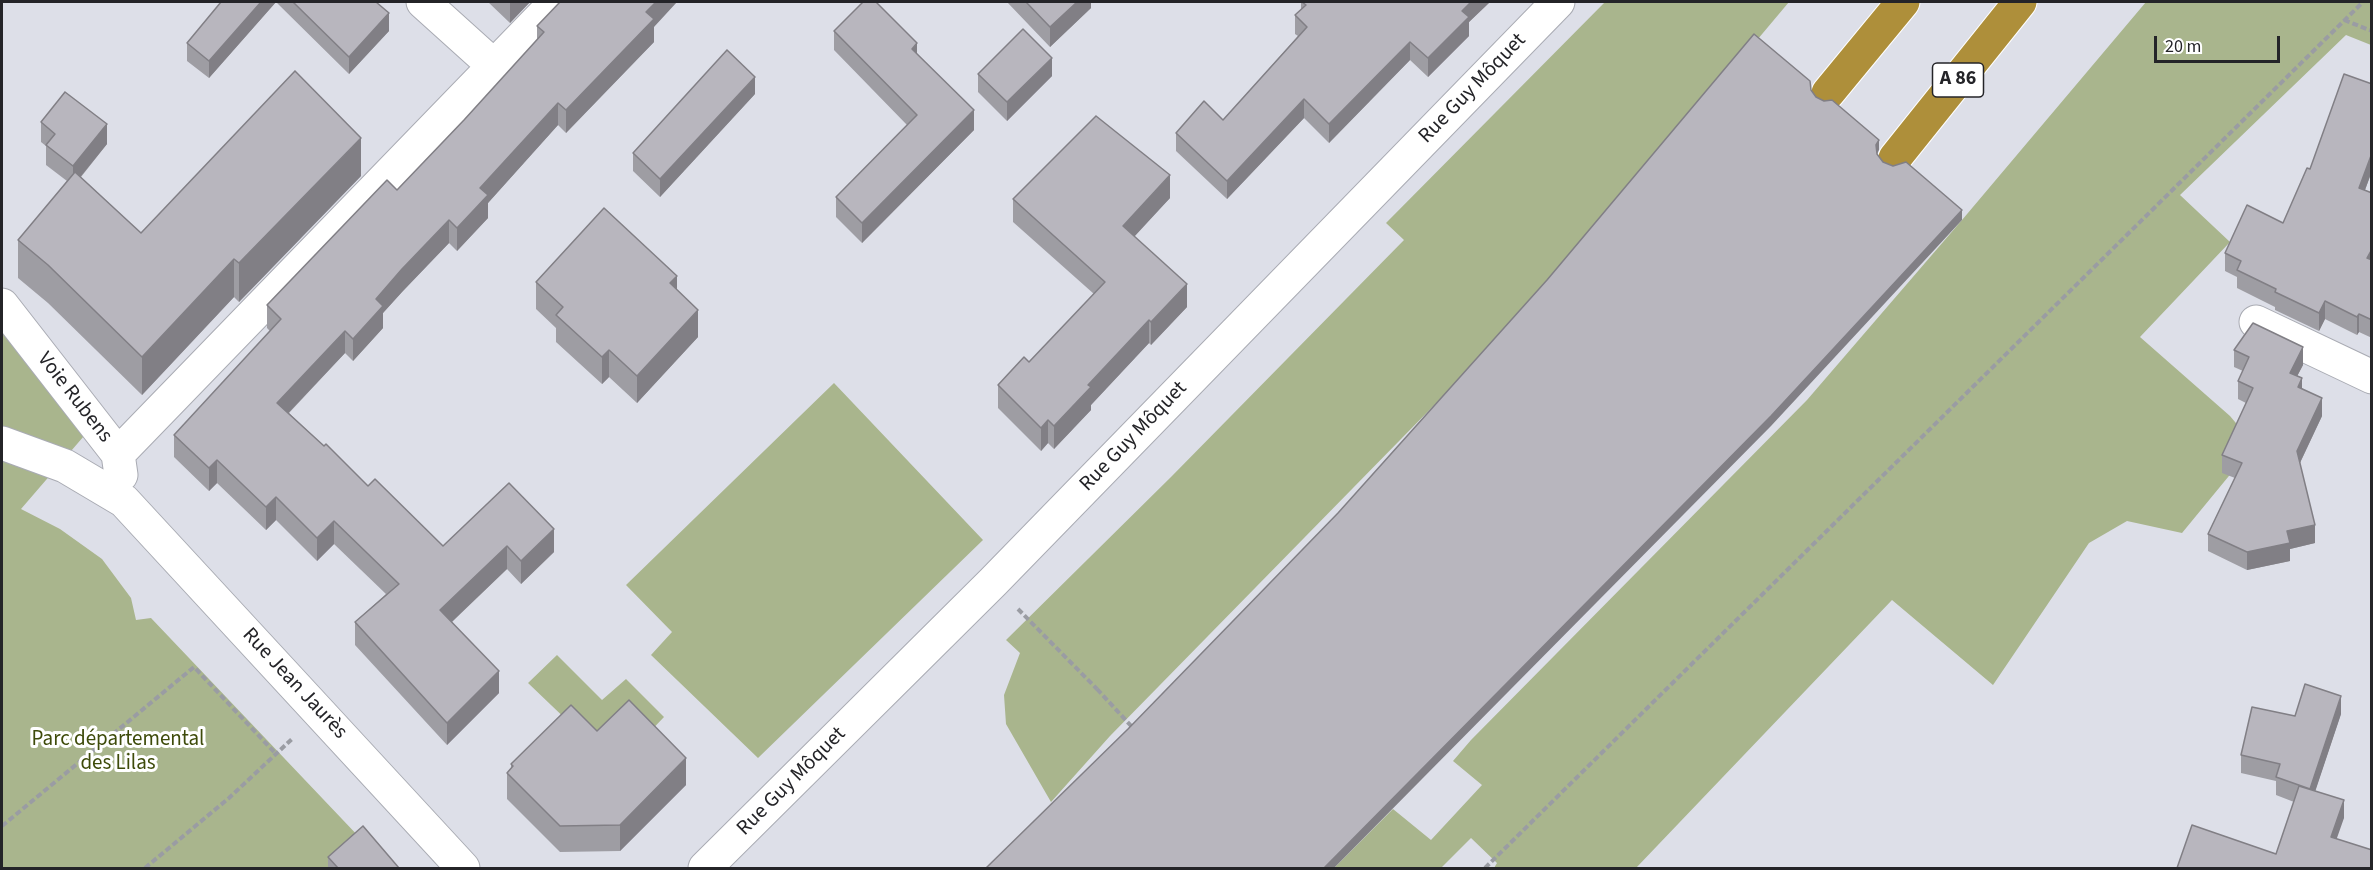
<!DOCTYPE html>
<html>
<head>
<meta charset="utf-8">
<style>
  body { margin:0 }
  #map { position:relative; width:2373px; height:870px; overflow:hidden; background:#dddfe8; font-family:"Source Sans 3",sans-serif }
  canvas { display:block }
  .frame { position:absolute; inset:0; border:3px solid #242428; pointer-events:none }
  .scale { position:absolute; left:2154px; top:36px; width:126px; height:27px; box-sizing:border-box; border:3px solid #242428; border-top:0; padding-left:8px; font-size:18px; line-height:21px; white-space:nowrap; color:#242428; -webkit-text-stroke:4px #fff; paint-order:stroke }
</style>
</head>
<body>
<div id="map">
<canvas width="2373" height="870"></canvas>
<div class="frame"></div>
<div class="scale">20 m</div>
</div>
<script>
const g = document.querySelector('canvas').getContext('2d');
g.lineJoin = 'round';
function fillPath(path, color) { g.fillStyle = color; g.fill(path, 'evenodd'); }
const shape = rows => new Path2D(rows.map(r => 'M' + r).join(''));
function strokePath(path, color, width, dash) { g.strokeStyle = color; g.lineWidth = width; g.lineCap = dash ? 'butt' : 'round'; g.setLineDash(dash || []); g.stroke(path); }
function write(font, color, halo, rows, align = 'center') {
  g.font = font + ' "Source Sans 3",sans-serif'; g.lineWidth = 6; g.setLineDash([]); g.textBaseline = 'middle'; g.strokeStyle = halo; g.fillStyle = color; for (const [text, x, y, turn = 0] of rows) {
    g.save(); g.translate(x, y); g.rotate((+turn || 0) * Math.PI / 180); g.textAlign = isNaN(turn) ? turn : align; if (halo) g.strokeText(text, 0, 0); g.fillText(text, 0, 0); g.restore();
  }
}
fillPath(shape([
  [1605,2,1789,2,1547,290,1110,736,1051,802,1006,724,1004,695,1020,653,1006,640,1171,477,1404,240,1386,223],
  [2146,2,2371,2,2371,45,2346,35,2180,195,2230,242,2140,337,2230,416,2251,441,2233,471,2182,533,2127,521,2089,543,1993,685,1892,600,1636,868,1494,868,1497,863,1471,838,1441,868,1334,868,1393,809,1431,840,1482,785,1453,761,1471,740,1807,400,1962,220],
  [2,323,90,429,21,509,60,529,102,559,131,598,136,620,151,618,361,839,327,868,2,868],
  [834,383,983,540,758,758,651,655,672,632,626,585],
  [557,655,602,700,626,679,664,717,642,740,597,758,574,727,528,683]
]), '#a9b58d');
const minor = shape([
  [423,2,494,66],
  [2,305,118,454,121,475],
  [2256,322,2372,377],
  [2,443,65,466,124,501,463,868],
  [118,454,556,2],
  [705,868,993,582,1558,2]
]);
const highway = shape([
  [1828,93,1903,2],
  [1895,158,2020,2]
]);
strokePath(minor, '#a9abb3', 35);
strokePath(highway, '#fff', 35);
strokePath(shape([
  [2344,20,2372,31],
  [1018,609,1097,689],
  [2,826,194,667,276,754],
  [145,868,229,798,293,738],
  [1485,868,2363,2]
]), '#9a9ca3', 4, [6, 3]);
strokePath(minor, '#fff', 33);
strokePath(highway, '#ae8f3a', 33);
strokePath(shape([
  [1097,689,1133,728]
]), '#9a9ca3', 4, [6, 3]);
fillPath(shape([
  [221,2,376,2,389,31,349,74,276,2,209,78,187,61,187,43],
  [488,2,530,2,510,23],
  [1007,2,1091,2,1091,8,1050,47],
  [1301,2,1490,2,1469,22,1469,36,1428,77,1410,60,1329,143,1304,118,1227,199,1176,151,1176,133,1223,120,1298,36,1295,34,1295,15,1301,9],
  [537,26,654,27,654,42,566,133,558,125,488,203,488,218,457,251,449,243,402,292,383,313,383,328,353,361,345,353,289,413,324,446,368,486,443,546,509,483,554,552,521,584,507,569,452,622,499,693,447,745,355,645,355,622,386,594,334,544,317,561,276,520,266,530,217,483,209,491,174,457,174,435,270,331,267,328,267,305,397,190,464,120,537,40],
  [834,31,917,54,974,130,862,243,836,217,836,197,907,125,834,50],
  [978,74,1052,76,1007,121,978,92],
  [755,94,660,197,633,171,633,153],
  [41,122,107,144,81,177,141,233,361,176,239,302,234,297,142,395,48,303,18,278,18,240,67,181,46,165,46,146,41,142],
  [2310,169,2372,171,2365,190,2372,193,2372,338,2359,332,2357,335,2325,319,2319,331,2275,310,2275,307,2237,288,2237,277,2225,271,2225,253,2283,223],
  [1170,198,1134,236,1187,307,1151,345,1149,343,1091,405,1091,410,1054,449,1048,443,1041,451,998,408,998,385,1029,362,1094,294,1013,222,1013,199],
  [536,282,677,290,698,337,637,403,609,377,602,384,556,342,556,328,536,309],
  [2234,350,2303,365,2297,376,2302,388,2322,416,2300,463,2315,543,2290,549,2290,561,2247,570,2208,551,2208,534,2235,478,2222,473,2222,455,2246,403,2238,399,2238,381,2243,371,2234,367],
  [2341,714,2315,791,2344,818,2276,854,2294,802,2276,795,2276,781,2241,773,2241,755,2295,716],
  [597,731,686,785,620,851,560,852,507,799,507,773,511,768,511,764],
  [328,857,399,868,328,868]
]), '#9e9da3');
fillPath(shape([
  [261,2,276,2,209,78,209,61],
  [511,2,530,2,510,23,510,3],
  [656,2,677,2,654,27,654,42,566,133,566,110,646,12],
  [1077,2,1091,2,1091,8,1050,47,1050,27],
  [1471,2,1490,2,1469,22,1469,36,1428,77,1428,58,1462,11],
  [389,13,389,31,349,74,349,57],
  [1410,42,1410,60,1329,143,1329,124],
  [917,43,917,63,912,49],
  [1052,58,1052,76,1007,121,1007,102],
  [755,77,755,94,660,197,660,179],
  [1304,99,1304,118,1227,199,1227,181],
  [558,103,558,125,488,203,488,218,457,251,457,228,480,188],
  [974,110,974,130,862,243,862,223],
  [107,124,107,144,73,186,73,166],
  [361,138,361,176,239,302,239,263],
  [1879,140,1879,150,1876,156,1876,145],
  [2372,153,2372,171,2359,206,2359,188],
  [1170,175,1170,198,1123,249,1123,226],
  [1962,210,1962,220,1771,426,1334,868,1324,868],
  [449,220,449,243,402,292,383,313,383,328,353,361,353,339,376,299,402,269],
  [2372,249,2372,267,2367,258],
  [234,259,234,297,142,395,142,357],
  [677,276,677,303,670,283],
  [1187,284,1187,307,1151,345,1151,322],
  [2325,301,2325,319,2319,331,2319,313],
  [698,310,698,337,637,403,637,376],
  [2359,314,2359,332,2357,335,2357,317],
  [1149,320,1149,343,1091,405,1091,410,1054,449,1054,426,1088,385],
  [345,331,345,353,277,425,277,403],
  [2303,347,2303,365,2290,390,2290,373],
  [609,350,609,377,602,384,602,357],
  [2302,378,2302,396,2298,387],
  [2322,398,2322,416,2297,469,2297,451],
  [1048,420,1048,443,1041,451,1041,428],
  [217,460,217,483,209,491,209,468],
  [276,497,276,520,266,530,266,507],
  [334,521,334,544,317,561,317,538],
  [2315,525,2315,543,2290,549,2290,561,2247,570,2247,552,2287,531],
  [554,529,554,552,521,584,521,561],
  [507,546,507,569,440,633,440,610],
  [499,671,499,693,447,745,447,723],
  [2341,696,2341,714,2310,807,2310,789],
  [686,758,686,785,620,851,620,825],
  [2344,800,2344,818,2331,855,2331,837]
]), '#817f85');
const building = shape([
  [221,2,261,2,209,61,187,43,221,2],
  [293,2,376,2,389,13,349,57,293,2],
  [560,2,656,2,646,12,654,19,566,110,558,103,480,188,488,195,457,228,449,220,402,269,376,299,383,306,353,339,345,331,277,403,324,446,326,444,368,486,375,479,443,546,509,483,554,529,521,561,507,546,440,610,499,671,447,723,355,622,399,584,334,521,317,538,276,497,266,507,217,460,209,468,174,435,281,319,267,305,387,180,397,190,464,120,544,32,537,26,560,2],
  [863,2,876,2,917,43,912,49,974,110,862,223,836,197,917,115,834,31,863,2],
  [1026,2,1077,2,1050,27,1026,2],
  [1302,2,1471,2,1462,11,1469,17,1428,58,1410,42,1329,124,1304,99,1227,181,1176,133,1204,101,1223,120,1307,27,1295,15,1306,5,1302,2],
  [1023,29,1052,58,1007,102,978,74,1023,29],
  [1754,34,1810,81,1811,90,1816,97,1824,101,1832,100,1879,140,1876,145,1877,154,1883,162,1893,166,1906,162,1962,210,1771,416,1324,868,986,868,1128,729,1338,513,1547,280,1754,34],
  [727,50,755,77,660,179,633,153,727,50],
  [295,71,361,138,239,263,234,259,142,357,48,265,18,240,75,172,141,233,295,71],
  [2344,74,2372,84,2372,153,2359,188,2372,193,2372,249,2367,258,2372,260,2372,320,2359,314,2357,317,2325,301,2319,313,2275,292,2276,289,2237,270,2241,261,2225,253,2247,205,2283,223,2307,168,2310,169,2344,74],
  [65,92,107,124,73,166,46,145,55,134,41,122,65,92],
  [1096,116,1170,175,1123,226,1187,284,1151,322,1149,320,1088,385,1091,387,1054,426,1048,420,1041,428,998,385,1024,357,1029,362,1105,282,1013,199,1096,116],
  [604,208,677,276,670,283,698,310,637,376,609,350,602,357,556,315,563,307,536,282,604,208],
  [2253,323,2303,347,2290,373,2302,378,2298,387,2322,398,2297,451,2315,525,2287,531,2290,543,2247,552,2208,534,2242,463,2222,455,2253,388,2238,381,2249,357,2234,350,2253,323],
  [2305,684,2341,696,2310,789,2276,777,2280,764,2241,755,2252,707,2295,716,2305,684],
  [629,700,686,758,620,825,560,826,507,773,513,766,511,764,571,705,597,731,629,700],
  [2299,786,2344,800,2331,837,2372,850,2372,868,2177,868,2192,825,2276,854,2299,786],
  [363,826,399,868,338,868,328,857,363,826]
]);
fillPath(building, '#b8b6be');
strokePath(building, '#817f85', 1.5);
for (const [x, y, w] of [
  [1958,80,51]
]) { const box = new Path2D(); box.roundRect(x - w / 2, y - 17, w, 34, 4.5); g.fillStyle = '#fff'; g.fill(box); strokePath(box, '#242428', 1.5); }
write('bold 20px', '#242428', null, [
  ["A 86",1958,80]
]);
write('21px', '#242428', '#fff', [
  ["Rue Guy Môquet",1473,89,-46],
  ["Voie Rubens",74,398,52],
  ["Rue Guy Môquet",1134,437,-46],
  ["Rue Jean Jaurès",294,684,47],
  ["Rue Guy Môquet",792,782,-45]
]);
write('21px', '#3e4b0a', '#fff', [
  ["Parc départemental",118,740],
  ["des Lilas",118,764]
]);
</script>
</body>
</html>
